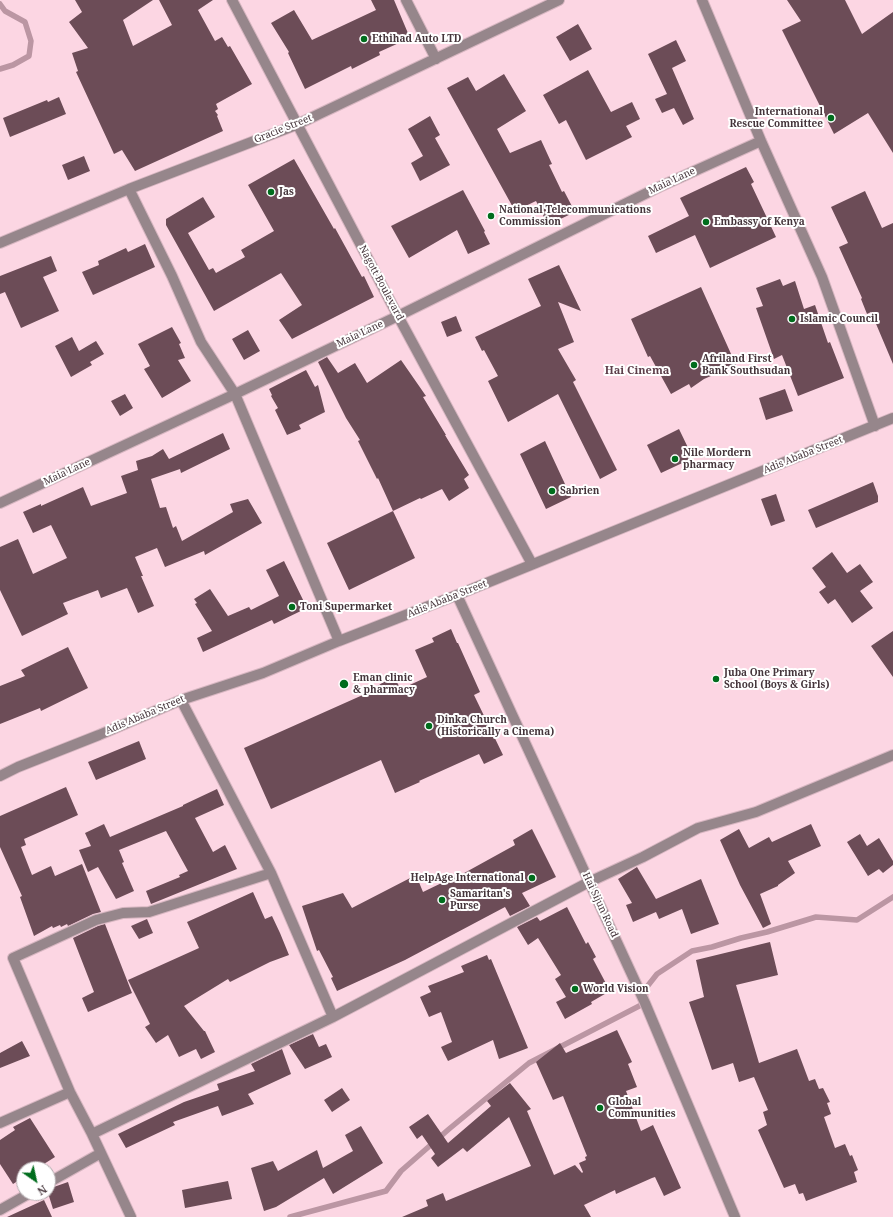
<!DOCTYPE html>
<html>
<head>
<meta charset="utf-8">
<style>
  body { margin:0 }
  #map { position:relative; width:893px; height:1217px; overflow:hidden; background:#fcd6e3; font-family:"Noto Serif",serif }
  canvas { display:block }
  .north { position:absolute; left:16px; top:1161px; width:40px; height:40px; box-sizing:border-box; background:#fff; border:1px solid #b5aeb1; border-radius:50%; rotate:146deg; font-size:11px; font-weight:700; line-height:16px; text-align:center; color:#45353b }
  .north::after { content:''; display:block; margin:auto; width:14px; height:18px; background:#006d1d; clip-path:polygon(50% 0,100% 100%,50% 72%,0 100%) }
</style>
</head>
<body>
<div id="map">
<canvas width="893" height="1217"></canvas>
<div class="north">N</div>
</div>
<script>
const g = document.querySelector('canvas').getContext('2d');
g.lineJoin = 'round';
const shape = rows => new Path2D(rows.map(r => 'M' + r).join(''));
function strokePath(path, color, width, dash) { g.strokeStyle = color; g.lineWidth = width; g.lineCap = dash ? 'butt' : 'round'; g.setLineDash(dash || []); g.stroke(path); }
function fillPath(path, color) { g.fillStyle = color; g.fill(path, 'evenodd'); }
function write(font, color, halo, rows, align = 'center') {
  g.font = font + ' "Noto Serif",serif'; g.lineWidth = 4; g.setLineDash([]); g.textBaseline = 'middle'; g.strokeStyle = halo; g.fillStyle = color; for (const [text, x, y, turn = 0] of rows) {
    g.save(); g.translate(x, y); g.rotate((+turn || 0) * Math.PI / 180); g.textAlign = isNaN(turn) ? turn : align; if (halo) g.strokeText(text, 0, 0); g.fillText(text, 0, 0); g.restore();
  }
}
strokePath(shape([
  [0,4,5,11,25,22,31,41,29,56,13,65,0,69],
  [290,1217,386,1191,401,1171,449,1129,529,1063,645,1003,646,988,657,974,692,951,712,947,741,938,767,932,816,917,857,920,893,897]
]), '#bb96a3', 5.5);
fillPath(shape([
  [75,0,153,0,123,20,133,46,172,25,159,0,213,0,198,10,215,41,222,37,228,47,230,46,252,84,216,104,218,109,215,111,218,115,217,116,223,131,135,171,122,150,114,154,76,72,78,71,72,53,88,48,69,22,82,12],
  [371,0,394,0,410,38,379,52,380,55,352,69,351,66,305,89,288,53,289,52,271,23,294,10,312,40,376,10],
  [787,0,845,0,862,34,893,12,893,153,868,113,834,134,782,30,801,21],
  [578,24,592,49,570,61,556,37],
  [676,40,686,61,672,68,694,119,683,125,674,108,662,113,655,99,667,94,648,54],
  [588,70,611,112,632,102,640,119,626,126,632,137,586,160,566,120,559,124,543,95],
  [504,74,526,111,497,129,510,153,541,140,552,164,549,165,562,192,564,191,575,212,548,225,536,201,515,211,447,88,468,77,476,91],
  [59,97,66,114,10,137,3,118,47,100,48,102],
  [430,116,440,135,435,138,450,165,420,181,411,163,423,156,408,129],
  [84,156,90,171,68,180,62,165],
  [294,159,334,229,335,228,362,277,364,276,374,297,292,339,279,320,302,305,281,273,214,311,166,225,166,219,203,197,215,217,188,233,209,270,213,268,216,273,245,257,241,250,274,231,248,185],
  [746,167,754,182,751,184,776,237,710,268,695,235,656,253,648,236,689,216,680,198],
  [463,190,485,231,484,232,490,244,468,254,457,230,409,258,391,226],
  [865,191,882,228,893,223,893,364,871,312,867,314,861,299,862,298,839,247,848,243,831,207],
  [145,244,155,267,93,295,82,272,99,265,98,261,126,248,128,252],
  [51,256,57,271,43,277,59,311,21,328,5,292,0,294,0,276],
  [559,265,581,311,558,302,574,342,558,349,576,380,573,382,617,470,600,479,558,394,508,422,488,381,498,376,484,350,482,351,475,337,541,306,528,279],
  [780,279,783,286,795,281,804,309,815,305,828,343,830,342,844,378,798,396,782,355,774,359,756,308,763,306,756,288],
  [701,287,736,365,704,379,691,388,689,384,671,394,650,356,648,357,631,319],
  [456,316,462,331,447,337,441,322],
  [172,327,181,343,179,344,185,358,178,360,191,381,162,398,144,369,150,366,138,344],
  [248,330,260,351,244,360,232,339],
  [72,337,79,351,96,341,104,354,90,362,92,365,71,377,55,346],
  [327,357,338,373,355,363,367,383,401,360,426,396,423,397,446,435,445,435,469,475,464,479,469,488,449,501,442,489,421,499,420,498,393,511,378,478,377,479,358,441,360,440,346,418,318,362],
  [306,370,315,387,318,385,325,412,299,425,301,429,287,435,275,410,278,408,271,396,272,395,269,389],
  [785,389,793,411,766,420,759,398],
  [125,394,133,408,120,416,111,401],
  [679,429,693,458,661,473,647,445],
  [223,433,230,449,181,473,180,469,151,479,160,508,166,507,173,528,176,526,182,541,233,512,230,504,248,499,262,523,205,555,204,551,165,567,157,548,135,557,143,576,141,576,154,606,138,613,127,588,101,598,98,590,63,603,68,614,22,636,0,590,0,547,18,539,33,574,67,558,51,525,33,533,23,512,41,504,41,506,83,487,91,506,127,493,121,476,138,470,136,461,152,456,163,449,169,459],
  [545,441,571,497,546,509,520,454],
  [873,482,878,496,878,502,816,528,808,510],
  [776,494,785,521,771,526,761,499],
  [393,511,415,558,349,590,327,543],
  [832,552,847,573,860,564,873,582,860,591,873,608,852,623,835,599,828,604,819,592,826,587,812,568],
  [284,561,307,608,274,624,272,620,203,652,197,638,212,631,195,604,197,603,194,599,210,589,228,616,249,607,251,610,279,596,266,570],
  [451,629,457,643,458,643,480,692,474,695,503,755,484,764,479,754,419,781,420,782,395,793,381,760,271,809,244,748,365,694,393,676,401,689,427,677,415,650,434,642,432,638],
  [893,631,893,677,871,646],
  [68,647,88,688,41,711,40,708,0,724,0,686,25,676,21,670],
  [139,741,146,759,96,780,88,762],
  [66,787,78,815,24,839,26,845,21,847,32,875,51,866,55,876,82,864,101,912,93,914,68,926,67,924,61,927,60,925,53,928,52,926,34,936,20,897,22,896,0,847,0,816],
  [217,789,224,805,195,818,213,852,225,845,237,869,151,904,146,891,180,877,179,875,188,871,166,831,119,850,124,862,122,863,134,891,116,899,98,867,88,872,79,850,91,846,85,833,104,824,110,837,183,806,183,805],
  [811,824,821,846,788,861,795,873,778,885,778,886,760,894,771,924,763,928,740,885,720,840,739,829,749,848,769,837,772,842],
  [532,829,556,877,522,893,530,906,510,916,505,907,405,960,337,991,331,978,333,977,319,950,317,951,302,906,343,893,352,908,416,875,423,892,456,876,457,877,515,845,513,840],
  [860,834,867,846,879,838,893,861,893,865,883,873,879,869,868,876,847,842],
  [637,867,656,899,701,879,719,924,691,934,682,909,659,919,656,912,633,922,626,905,632,903,618,879],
  [253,892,265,919,272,916,280,933,289,955,270,962,230,982,228,979,184,1006,204,1031,205,1031,215,1052,201,1059,196,1049,179,1057,168,1035,156,1043,145,1027,150,1024,128,980,199,948,187,922],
  [567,907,586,944,588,942,596,957,593,959,610,991,591,1002,592,1004,565,1019,556,1002,566,997,555,979,561,975,538,938,528,945,517,927,537,917,540,921],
  [147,919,153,933,139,939,131,926],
  [105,924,132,993,88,1012,82,998,94,992,73,938,98,926],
  [770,942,778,975,736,985,759,1063,797,1049,809,1081,815,1079,819,1089,823,1088,830,1102,827,1103,831,1114,824,1117,835,1148,845,1144,850,1156,852,1155,858,1170,854,1172,857,1182,806,1201,803,1193,799,1194,795,1184,784,1188,758,1130,767,1125,763,1112,768,1110,754,1077,739,1082,733,1063,712,1070,689,1002,704,997,696,960],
  [487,955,489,960,491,959,528,1048,499,1059,493,1040,448,1061,441,1047,452,1042,441,1012,429,1017,420,997,431,992,428,986,464,972,461,966],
  [617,1030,632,1062,628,1064,637,1087,626,1091,641,1131,653,1125,681,1188,664,1196,655,1177,652,1178,616,1194,615,1190,584,1205,591,1217,402,1217,428,1206,426,1200,443,1193,446,1201,531,1166,509,1117,467,1152,463,1148,438,1167,431,1158,435,1154,422,1135,417,1139,409,1127,428,1114,448,1143,491,1106,487,1101,510,1083,531,1109,527,1111,554,1175,575,1165,582,1173,583,1172,579,1163,586,1160,585,1157,587,1156,563,1096,553,1100,536,1062,560,1043,566,1053],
  [313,1034,319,1047,326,1044,332,1057,305,1069,289,1045],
  [22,1041,30,1056,0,1068,0,1053],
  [282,1049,291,1074,248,1094,254,1104,222,1116,218,1106,173,1122,175,1125,126,1148,118,1134,184,1102,219,1090,217,1084,255,1071,251,1064],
  [342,1088,350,1100,332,1112,324,1100],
  [30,1118,55,1157,36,1169,24,1169,24,1177,13,1184,0,1164,0,1140,15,1130,13,1127],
  [361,1126,383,1163,333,1194,324,1178,276,1207,264,1211,251,1168,273,1161,278,1171,317,1150,323,1168,353,1151,345,1135],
  [228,1181,232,1199,185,1208,182,1190],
  [68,1182,74,1202,53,1209,48,1193,48,1189],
  [44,1200,52,1217,7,1217]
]), '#6c4c57');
const minor = shape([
  [232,0,398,316,532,564],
  [406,0,436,59],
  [702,0,761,141,822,277,875,426],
  [129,189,172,276,201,342,235,394,339,641],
  [0,243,129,189,296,125,559,0],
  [0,503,235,394,398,316,659,187,761,141],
  [457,595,645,1003,735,1217],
  [181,700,271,873,333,1017],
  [0,776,18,767,99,735,181,700,263,673,339,641,457,595,893,418],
  [0,1123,70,1092],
  [92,1134,333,1017,589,882,643,857,698,828,756,812,893,755],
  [48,1183,101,1153],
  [0,1210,30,1193],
  [131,1217,92,1134,70,1092,13,958,96,920,123,913,149,912,271,873]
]);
strokePath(minor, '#d7b6c1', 12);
strokePath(minor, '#96868b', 10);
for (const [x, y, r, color] of [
  [364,39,4,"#006d1d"],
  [831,118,4,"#006d1d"],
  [271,192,4,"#006d1d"],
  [491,216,4,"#006d1d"],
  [706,222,4,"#006d1d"],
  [792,319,4,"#006d1d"],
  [694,365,4,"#006d1d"],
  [675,459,4,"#006d1d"],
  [552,491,4,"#006d1d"],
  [292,607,4,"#006d1d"],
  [716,679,4,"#006d1d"],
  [344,684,5,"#006d1d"],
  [429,726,4,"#006d1d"],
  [532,878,4,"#006d1d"],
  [442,900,4,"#006d1d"],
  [575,989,4,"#006d1d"],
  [600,1108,4,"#006d1d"]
]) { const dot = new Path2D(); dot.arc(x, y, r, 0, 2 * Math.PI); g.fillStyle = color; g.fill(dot); strokePath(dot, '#fff', 1.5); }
write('bold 10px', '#45353b', '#fff', [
  ["Ethihad Auto LTD",372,39],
  ["International",823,112,"right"],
  ["Rescue Committee",823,124,"right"],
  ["Jas",279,192],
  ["National Telecommunications",499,210],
  ["Commission",499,222],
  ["Embassy of Kenya",714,222],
  ["Islamic Council",800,319],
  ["Afriland First",702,359],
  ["Bank Southsudan",702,371],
  ["Nile Mordern",683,453],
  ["pharmacy",683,465],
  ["Sabrien",560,491],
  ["Toni Supermarket",300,607],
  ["Juba One Primary",724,673],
  ["School (Boys & Girls)",724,685],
  ["Eman clinic",353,678],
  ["& pharmacy",353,690],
  ["Dinka Church",437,720],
  ["(Historically a Cinema)",437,732],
  ["HelpAge International",524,878,"right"],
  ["Samaritan's",450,894],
  ["Purse",450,906],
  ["World Vision",583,989],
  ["Global",608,1102],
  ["Communities",608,1114]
], 'left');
write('10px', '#45353b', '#fff', [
  ["Gracie Street",283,129,-22],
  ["Maia Lane",672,181,-25],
  ["Nagott Boulevard",381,283,62],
  ["Maia Lane",360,334,-25],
  ["Adis Ababa Street",803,455,-22],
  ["Maia Lane",67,472,-25],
  ["Adis Ababa Street",447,599,-22],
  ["Adis Ababa Street",145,715,-23],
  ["Hai Sijun Road",600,905,65]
]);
write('bold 11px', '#5d3e4a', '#fff', [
  ["Hai Cinema",637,371]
]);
</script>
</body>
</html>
